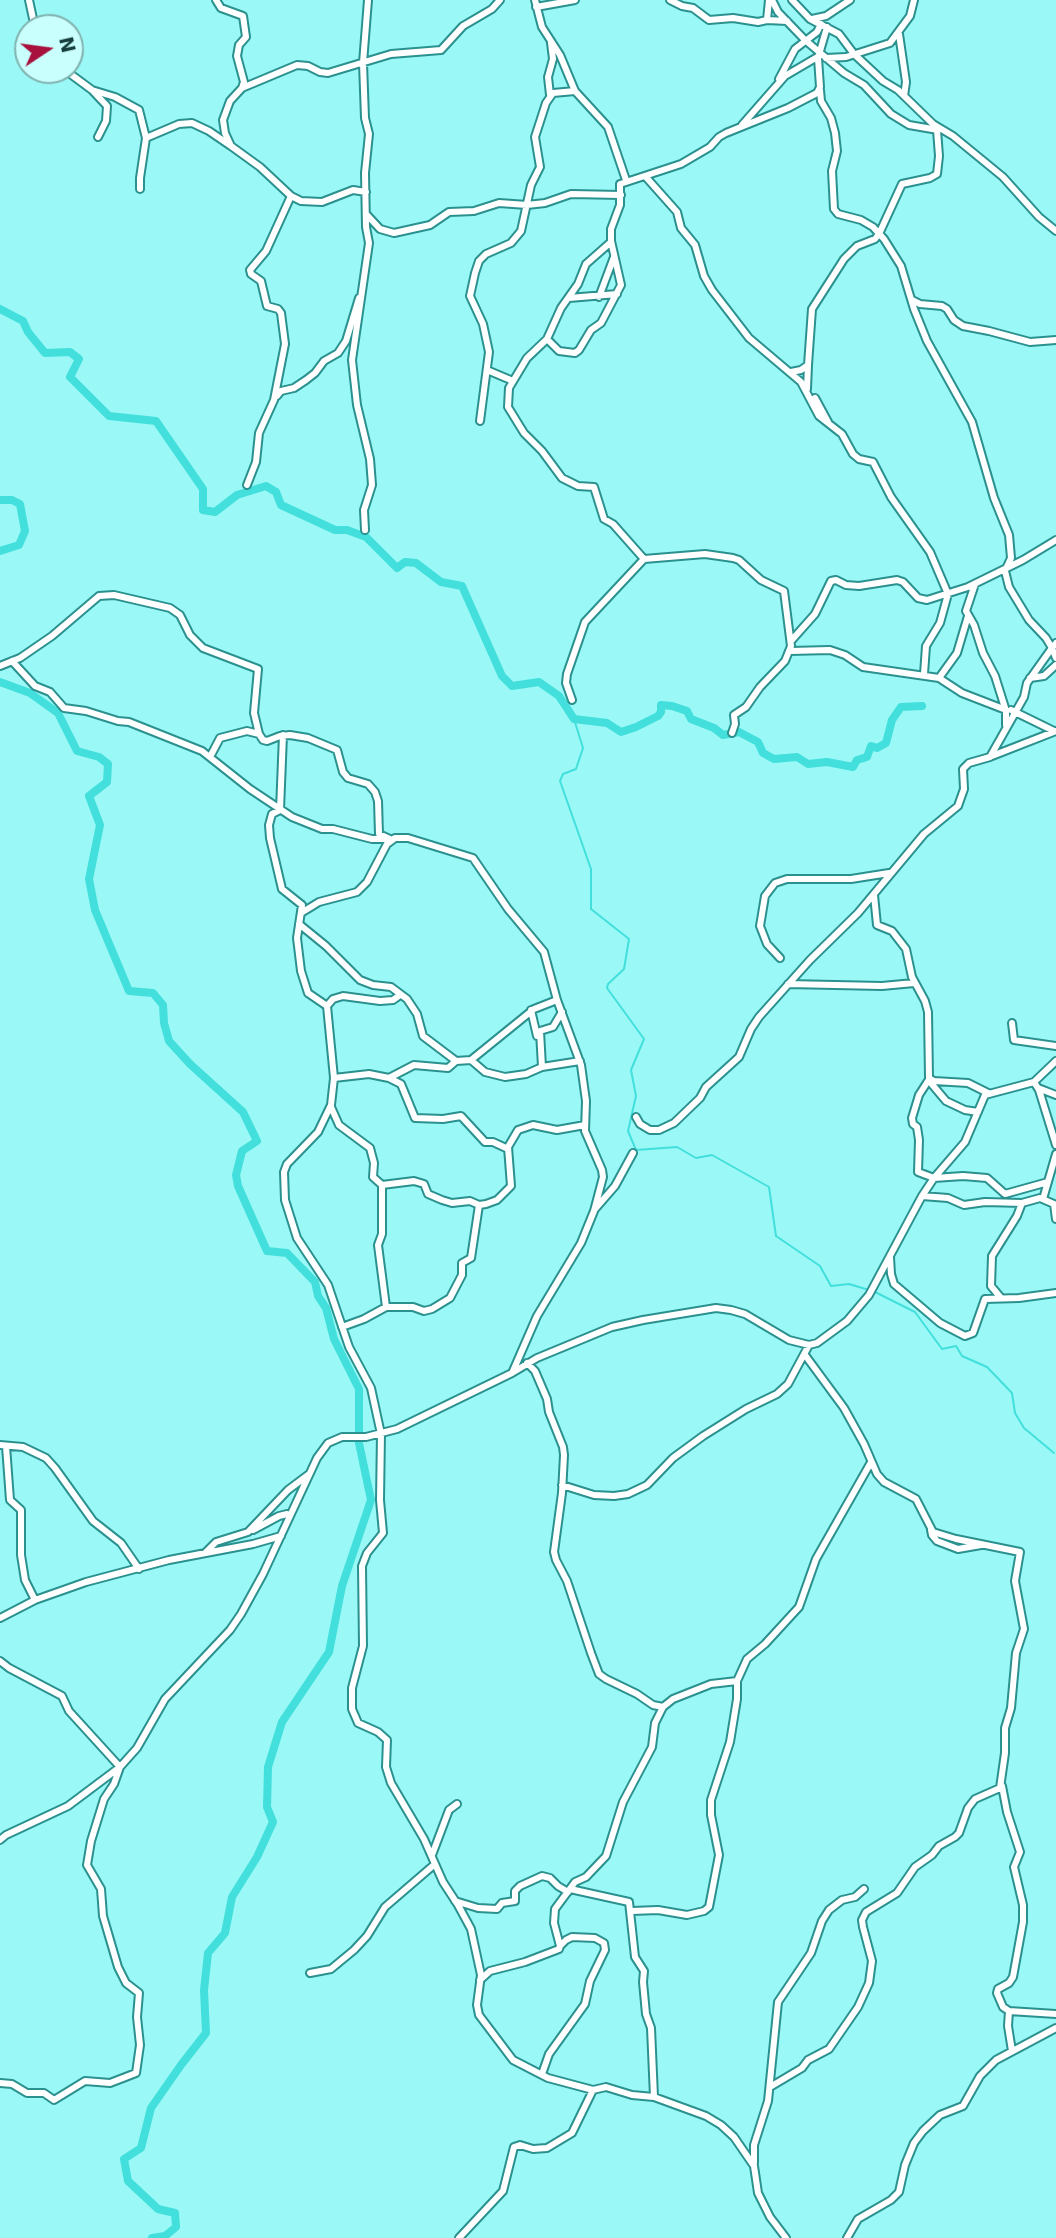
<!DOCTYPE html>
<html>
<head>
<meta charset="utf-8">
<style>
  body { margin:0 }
  #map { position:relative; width:1056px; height:2238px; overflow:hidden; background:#9af9f6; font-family:"DejaVu Sans",sans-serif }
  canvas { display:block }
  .north { position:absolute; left:14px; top:14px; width:70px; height:70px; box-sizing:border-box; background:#c9fffd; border:2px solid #81b2b0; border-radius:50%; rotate:77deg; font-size:19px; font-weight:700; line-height:28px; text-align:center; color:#153e3d }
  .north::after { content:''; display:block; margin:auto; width:24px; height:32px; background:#a8103d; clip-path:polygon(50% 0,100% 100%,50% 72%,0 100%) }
</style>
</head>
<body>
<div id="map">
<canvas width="1056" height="2238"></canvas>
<div class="north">N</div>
</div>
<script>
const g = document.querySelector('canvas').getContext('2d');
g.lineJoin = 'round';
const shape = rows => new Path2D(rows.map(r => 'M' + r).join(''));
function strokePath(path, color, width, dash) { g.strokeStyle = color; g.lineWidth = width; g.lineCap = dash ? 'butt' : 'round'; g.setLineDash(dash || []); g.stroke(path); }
strokePath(shape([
  [574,719,583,748,576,769,563,774,560,781,591,869,591,909,629,939,624,969,608,984,607,988,644,1039,631,1070,636,1096,628,1131,636,1150,677,1147,696,1158,712,1155,769,1187,776,1236,820,1266,831,1286,849,1284,869,1290],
  [875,1292,915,1312,942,1349,956,1346,962,1356,987,1367,1012,1393,1015,1413,1024,1428,1054,1453]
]), '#43dfdc', 2);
strokePath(shape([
  [0,309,23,321,28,332,45,353,70,352,79,359,70,377,109,416,156,421,203,489,203,510,215,512,237,495,266,486,276,492,281,505,335,530,347,530,366,537,397,568,405,562,416,563,441,582,462,586,502,676,512,686,539,682,559,696,574,719,607,723,621,732,636,727,658,716,661,712,661,705,672,706,687,711,691,719,714,728,723,735,739,732,758,742,763,753,774,759,797,757,808,764,827,762,853,767,857,760,867,757,871,746,877,748,886,743,892,720,901,707,922,706],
  [0,500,12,500,20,504,25,531,19,545,0,551],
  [0,682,30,693,58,713,77,751,99,757,108,764,107,782,89,796,100,825,89,879,95,910,129,991,153,993,163,1005,164,1023,169,1041,190,1064,243,1112,257,1141,242,1151,236,1175,238,1186,267,1251,287,1253,315,1282,318,1296,326,1308,334,1339,359,1389,359,1443,371,1500,342,1586,329,1652,282,1722,268,1767,267,1807,273,1822,257,1857,232,1897,225,1933,208,1953,204,1990,206,2033,181,2065,151,2108,141,2148,124,2159,128,2181,158,2209,175,2213,176,2227,165,2236,152,2238]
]), '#43dfdc', 8);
const minor = shape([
  [29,0,35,28],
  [216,0,221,8,243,16,246,37,239,45,237,56,244,82,242,88],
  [535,0,542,27,560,55,575,91,608,127,626,180],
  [670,0,682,6,693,8,709,20,733,18,758,22,767,20,769,0],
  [772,0,778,12,805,40,844,73,864,85,891,114,909,125,938,130],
  [792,0,810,19,839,34,854,54,883,81,898,90,933,124,953,136,1003,177,1039,217,1056,231],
  [536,7,575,0],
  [812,19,826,16,850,0],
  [767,20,787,21],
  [899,34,906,82,904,96],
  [826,58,846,57,890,43,910,16,914,0],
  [65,70,92,90,107,106,106,121,98,137],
  [779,79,795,49,817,32,821,24],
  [92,90,115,97,139,110,146,138,140,178,140,189],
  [550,95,548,77,553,59,551,43],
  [742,125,785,76,819,56],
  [146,138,179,124,192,123,209,131,231,146,260,167,291,196,301,201,322,202,353,190,366,192],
  [231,146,225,133,223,120,230,101,242,88,297,65,308,66,320,72,328,73,391,54,441,50,463,26,492,9,500,0],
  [645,176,677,212,681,228,695,245,704,276,712,290,749,338,801,382,819,416,842,434,853,454,859,459,873,462,891,497,930,552,948,594,940,623,926,646,924,674],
  [367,215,380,229,394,233,430,225,449,212,474,211,499,203,527,205,545,203,571,194,621,195],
  [599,297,614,257],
  [569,298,617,294],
  [912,300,920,304,942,306,947,309,954,320,963,326,989,331,1030,342,1056,340],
  [547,339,559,351,575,353,579,350,591,330,601,323,621,285,611,241],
  [487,370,513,381],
  [791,372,801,370,808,365,812,309,844,259,857,246,875,239,879,234,902,184,930,178,937,174,939,156,937,130],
  [807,389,808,365],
  [277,396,281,391,294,388,306,380,315,373,324,361,338,353,346,341,359,298],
  [815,398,828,422],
  [480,421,489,352,483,324,470,296,475,273,479,261,486,254,511,243,521,231,531,185,540,167,535,137,546,103,553,93,575,91],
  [247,485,256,462,259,433,274,400,285,344,281,313,278,309,267,306,261,281,251,274,250,270,266,251,291,196],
  [365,530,364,510,372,485,370,459,357,405,352,360,369,243,366,227,365,173,369,134,365,118,363,63,368,0],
  [644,559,613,524,604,519,594,487,578,486,562,478,542,451,524,433,508,407,509,388,527,358,547,339,561,308,578,284,586,264,611,242,611,229,620,205,620,184,681,164,710,147,719,137,726,133,788,108,817,93,820,87,818,58,827,27],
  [975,584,966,611,974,625,983,653,995,676,1006,711],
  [791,641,815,614,831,581,836,580,846,585,859,586,897,580,903,582,918,598,927,600,968,587,1023,560,1056,540],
  [1056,643,1052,648,1056,658],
  [790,651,830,650,845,655,863,667,939,678,962,693,1006,710,1006,725],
  [12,661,35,686,50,692,64,708,86,711,118,721,129,722,202,751,250,789,292,817,322,829,333,829,372,839,387,839],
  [0,666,20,658,52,636,99,596,114,595,170,608,180,615,190,635,203,648,258,669,254,713,259,734,263,740,267,741,280,736,290,735,308,738,337,750,343,772,348,778,368,784,375,792,378,801,379,834,392,840],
  [939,678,957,653,968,616],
  [1030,678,1044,676,1056,665],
  [572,700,566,683,567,674,585,622,644,559,705,554,733,558,739,560,761,580,784,591,791,646,785,661,760,687,746,707,734,715,735,724,732,733],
  [1011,710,1054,731],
  [283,735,280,810,272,814,269,825,270,838,282,889,302,905,297,938,301,971,308,993,327,1006,334,1078,331,1105,318,1132,287,1164,284,1172,285,1200,297,1238,328,1285,349,1347,371,1388,381,1434,380,1500,383,1533,367,1553,362,1566,363,1646,352,1688,352,1709,358,1723,378,1732,387,1740,386,1767,391,1783,424,1839,443,1882,458,1905,471,1929,481,1975,477,2005,479,2015,513,2060,548,2078,593,2090],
  [992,756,1056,731],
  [210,757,220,738,247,731,259,734],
  [874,895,877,925,892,931,906,949,912,977,925,1001,928,1012,929,1078,934,1081,968,1083,988,1093],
  [301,913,319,902,357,892,367,882,387,844,395,838,408,838,473,858,508,909,544,952,557,1000,581,1065,586,1101,585,1131,602,1170,603,1177,594,1211,581,1243,537,1316,513,1371],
  [299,924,326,946,360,980,373,985,391,987,407,999,417,1014,423,1036,456,1061,471,1060,485,1072,505,1077,526,1074,542,1067,580,1061],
  [780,958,767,944,760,926,765,896,775,883,787,879,851,879,889,873],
  [788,984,882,986,914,983],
  [327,1006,333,999,343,996,380,1001,393,1000,400,995],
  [531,1010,537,1036],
  [1012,1023,1014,1040,1056,1046],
  [471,1060,534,1009,557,1000],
  [542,1067,540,1031,553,1027,562,1012],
  [334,1078,369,1074,389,1078,414,1065,448,1068,456,1061],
  [389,1078,401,1084,415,1118,443,1119,461,1116,485,1142,493,1142,508,1149],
  [932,1081,928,1081,919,1095,912,1118,913,1124,917,1127,919,1140,918,1172,934,1178,963,1176,987,1178,1005,1194,1048,1182],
  [930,1082,946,1101,965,1110,978,1112],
  [1034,1082,1039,1090,1056,1145],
  [1038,1088,1056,1095],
  [331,1107,339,1125,370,1148,374,1163,373,1177,382,1185,382,1234,378,1245,386,1307],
  [636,1117,640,1124,650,1130,659,1130,674,1123,700,1098,706,1087,739,1057,751,1029,759,1017,810,960,858,913,924,834,958,806,964,789,963,769,969,763,990,757,1024,697,1027,683,1052,648,1046,638,1029,620,1009,587,1005,571,1011,558,1009,535,994,498,972,422,927,341,914,309,901,266,884,239,873,227,861,220,838,214,834,209,832,171,837,151,835,133,831,118,821,101,820,90],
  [382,1185,414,1181,424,1184,428,1194,442,1200,452,1203,470,1201,479,1205,486,1204,497,1200,511,1186,508,1147,518,1130,533,1125,557,1130,585,1125],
  [922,1196,948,1198,964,1205,985,1202,1022,1203,1040,1198,1054,1204,1056,1219],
  [1043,1199,1056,1154],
  [595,1209,615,1186,633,1153],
  [890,1257,891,1274,894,1284,940,1323,965,1336,973,1333,985,1299,1019,1298,1056,1293],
  [1001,1298,991,1286,992,1256,1017,1216,1022,1203],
  [342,1327,364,1319,386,1307,413,1307,424,1311,432,1309,450,1298,462,1275,462,1263,471,1258,479,1205],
  [527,1363,535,1371,547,1399,549,1412,563,1447,564,1455,562,1493,554,1552,556,1560,567,1581,591,1653,599,1674,606,1679,637,1694,653,1705,663,1707],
  [0,1445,23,1447,46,1458,55,1468,93,1521,121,1543,139,1569],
  [6,1446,10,1500,21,1510,21,1555,25,1580,35,1600],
  [562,1485,594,1495,614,1496,628,1494,647,1485,673,1458,703,1436,746,1409,777,1394,788,1384,809,1345],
  [253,1530,279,1516,287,1514,289,1516],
  [931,1530,932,1535,937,1541,958,1549,981,1545],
  [205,1553,216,1542,248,1532,288,1490,308,1475],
  [0,1618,35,1600,86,1582,169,1560,253,1544,281,1536],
  [0,1661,9,1668,62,1696,69,1711,120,1767,114,1784,104,1799,91,1841,87,1865,101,1889,103,1916,118,1967,126,1983,139,1993,137,2017,140,2045,136,2073,110,2083,85,2081,54,2100,44,2093,27,2093,12,2084,0,2083],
  [1002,1786,1007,1812,1020,1852,1014,1867,1023,1905,1023,1922,1013,1977,1009,1983,998,1989,997,1993,1003,2007,1009,2011,1056,2014],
  [0,1840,6,1835,68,1806,120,1767,137,1748,165,1699,230,1630,241,1614,263,1574,317,1458,328,1443,342,1437,366,1437,397,1429,512,1373,537,1358,612,1327,643,1320,716,1308,731,1310,745,1314,789,1340,809,1345,817,1343,847,1321,869,1295,922,1196,934,1178,965,1142,985,1095,1034,1082,1056,1061],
  [432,1855,449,1810,457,1804],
  [570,1889,629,1902,635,1957,644,1971,643,1982,646,2014,651,2028,654,2097],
  [455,1901,478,1908,497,1909,502,1903,515,1901,515,1891,520,1886,542,1876,550,1878,558,1886,568,1892],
  [632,1911,658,1910,687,1915,704,1911,709,1907,719,1855,711,1815,711,1800,730,1742,737,1699,737,1681,747,1659,765,1644,799,1607,816,1559,870,1464],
  [310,1973,331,1969,354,1950,367,1936,385,1907,435,1864],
  [480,1980,490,1971,525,1962,559,1949,560,1946,554,1923,555,1909,575,1882,586,1877,606,1856,623,1802,652,1747,655,1723,663,1707,673,1699,711,1684,737,1681],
  [1009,2011,1008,2026,1012,2051],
  [542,2074,549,2054,585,2004,590,1981,605,1950,604,1943,595,1938,572,1937,566,1940,560,1946],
  [770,2087,802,2068,808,2060,829,2049,858,2007,869,1983,872,1961,863,1927,862,1920,866,1912,897,1893,915,1867,932,1855,939,1846,955,1837,959,1833,968,1808,975,1799,1000,1788,1005,1753,1005,1728,1011,1708,1016,1653,1024,1629,1015,1581,1020,1552,956,1539,933,1532,916,1499,884,1482,877,1474,864,1444,844,1408,805,1355],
  [754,2163,754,2145,768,2101,778,2002,811,1953,822,1921,829,1910,842,1900,855,1897,864,1889],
  [459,2238,503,2191,514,2147,520,2145,533,2149,547,2148,572,2133,593,2090,606,2087,632,2095,654,2097,706,2116,721,2125,734,2137,754,2166,758,2193,770,2217,786,2238],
  [847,2238,858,2219,891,2200,899,2192,905,2165,914,2143,923,2131,940,2115,963,2106,980,2076,996,2060,1056,2028]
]);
strokePath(minor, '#2b918f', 10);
strokePath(minor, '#fff', 6);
</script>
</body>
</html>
